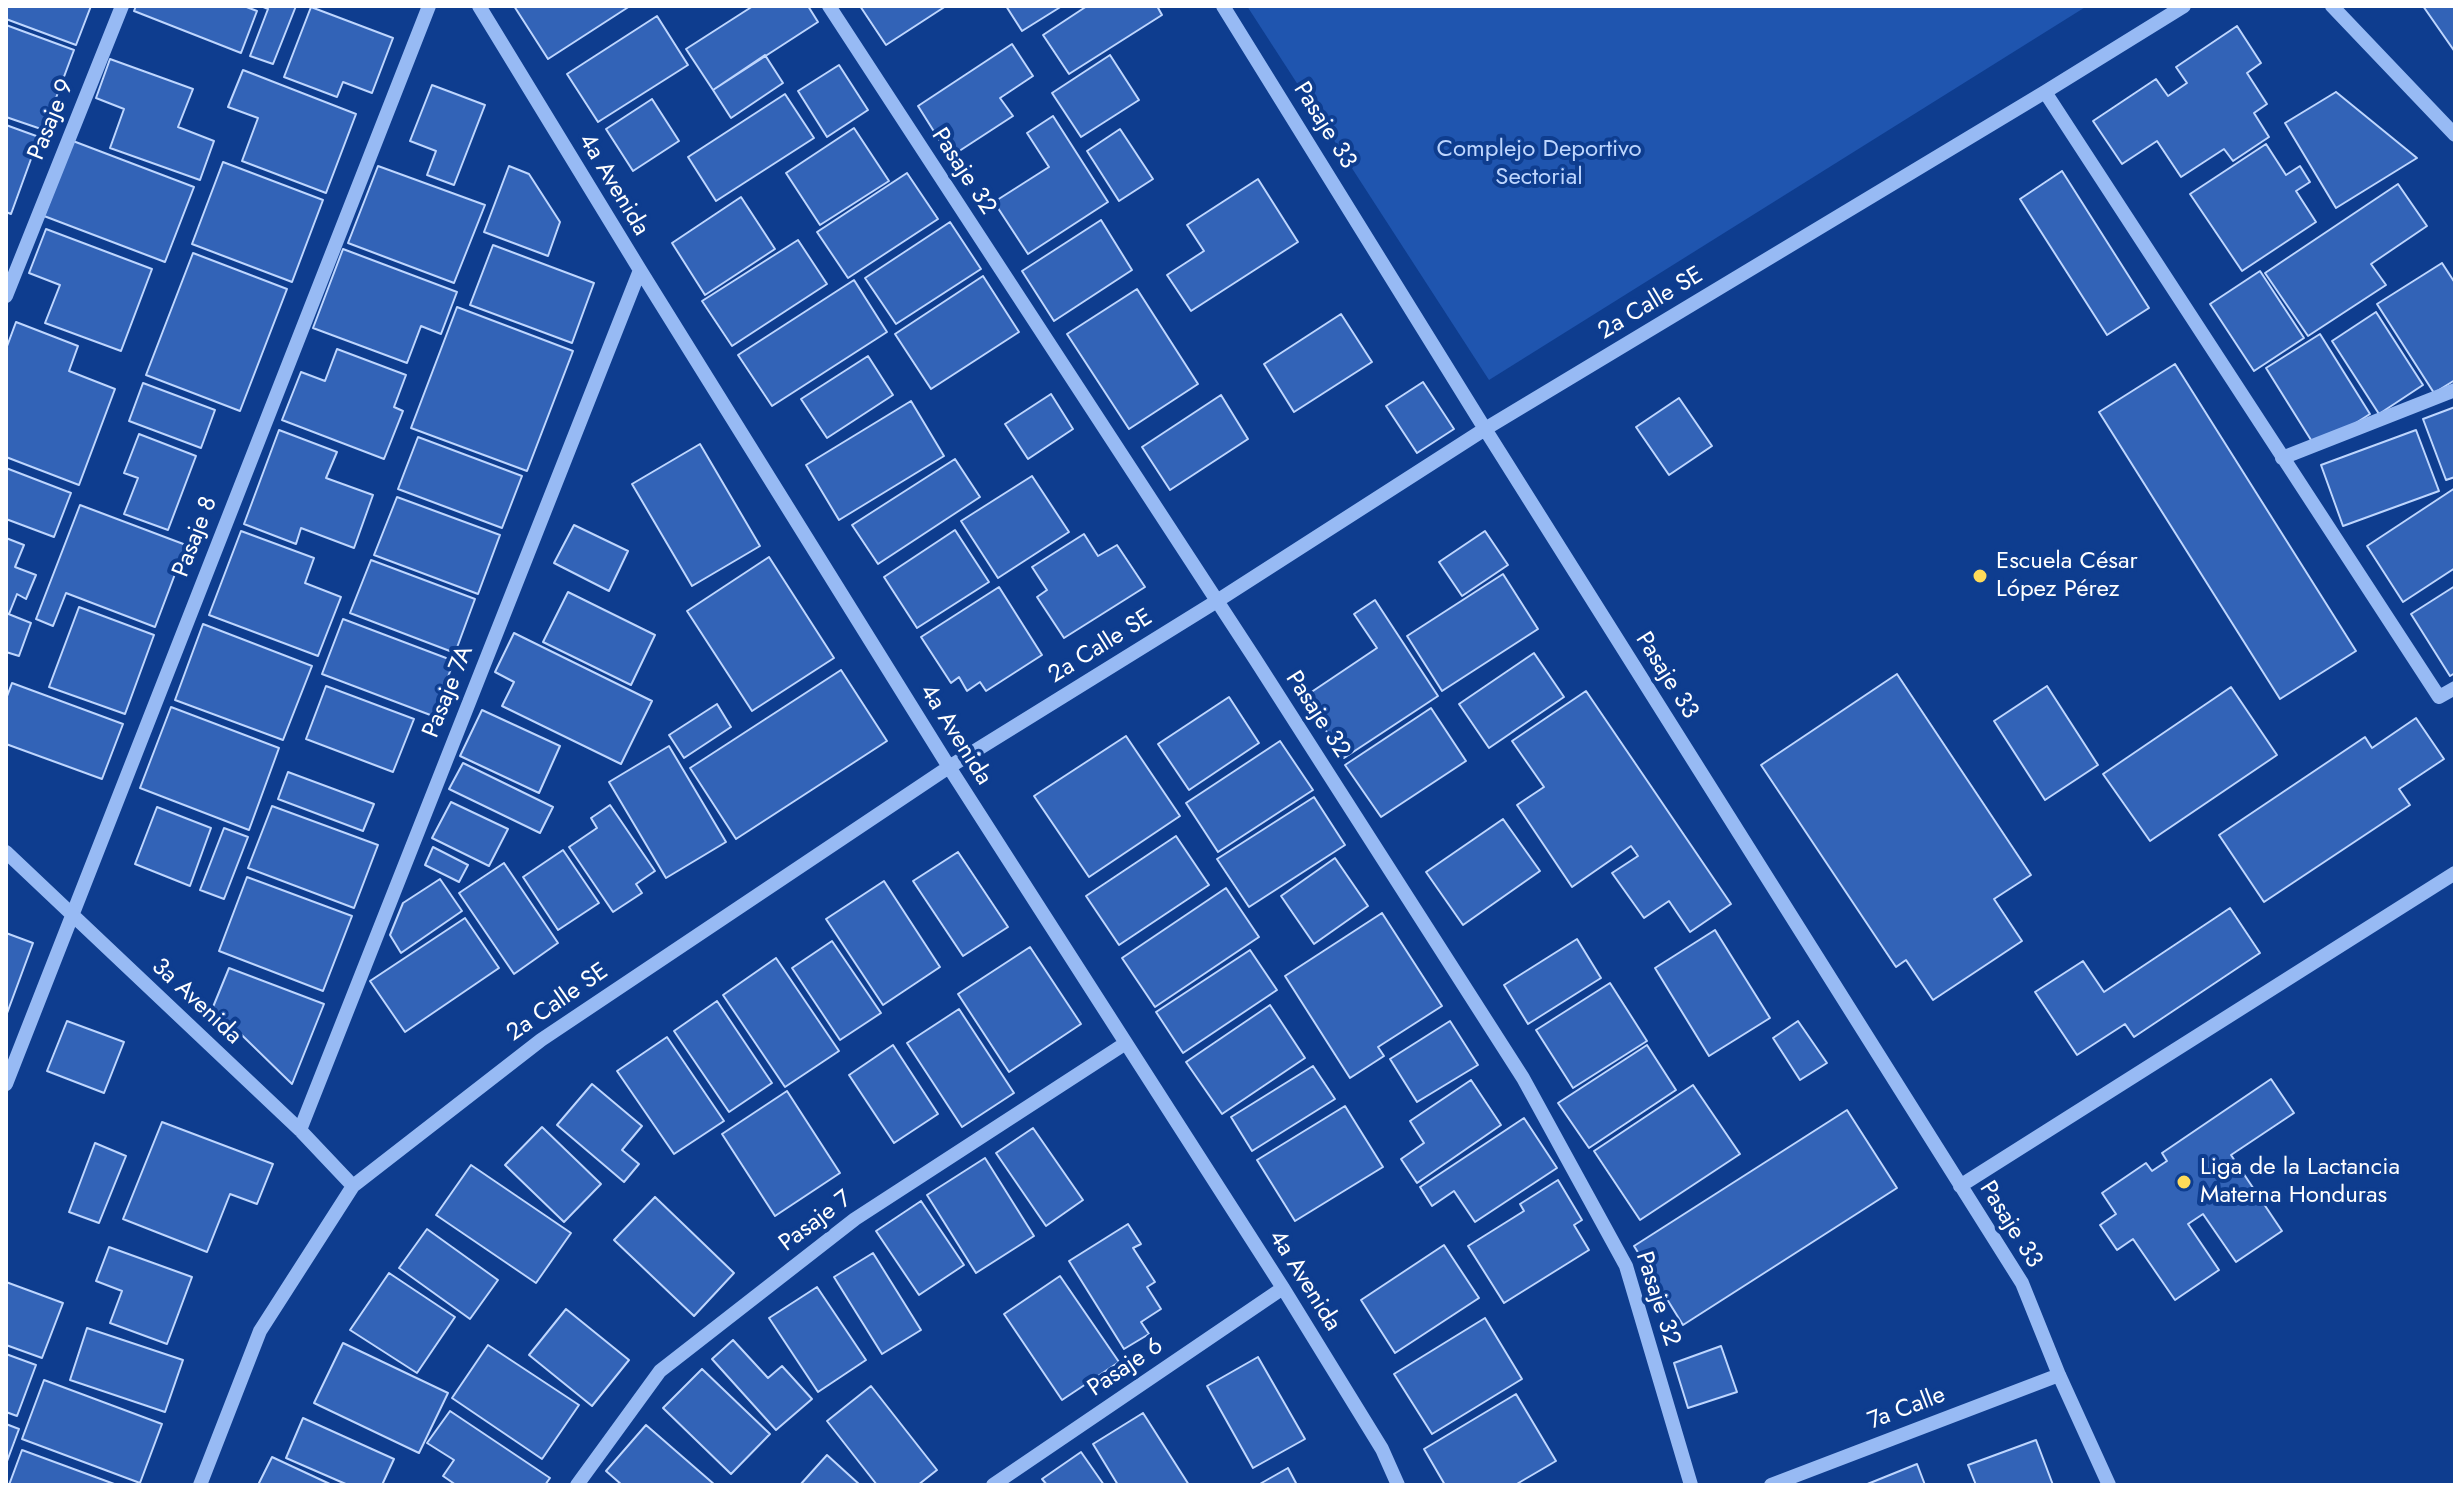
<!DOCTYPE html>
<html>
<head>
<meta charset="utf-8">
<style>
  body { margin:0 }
  #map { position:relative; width:2461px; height:1491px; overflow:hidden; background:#0e3d8f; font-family:Jost,sans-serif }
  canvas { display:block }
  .frame { position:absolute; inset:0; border:8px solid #fff; pointer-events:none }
</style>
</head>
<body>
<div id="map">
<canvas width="2461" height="1491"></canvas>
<div class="frame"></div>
</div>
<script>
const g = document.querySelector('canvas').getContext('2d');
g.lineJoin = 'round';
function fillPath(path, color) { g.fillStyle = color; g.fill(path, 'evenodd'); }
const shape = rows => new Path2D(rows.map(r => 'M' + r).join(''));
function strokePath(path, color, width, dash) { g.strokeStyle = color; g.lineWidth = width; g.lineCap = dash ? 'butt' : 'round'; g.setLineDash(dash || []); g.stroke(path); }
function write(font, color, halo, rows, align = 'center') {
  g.font = font + ' Jost,sans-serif'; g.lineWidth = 8; g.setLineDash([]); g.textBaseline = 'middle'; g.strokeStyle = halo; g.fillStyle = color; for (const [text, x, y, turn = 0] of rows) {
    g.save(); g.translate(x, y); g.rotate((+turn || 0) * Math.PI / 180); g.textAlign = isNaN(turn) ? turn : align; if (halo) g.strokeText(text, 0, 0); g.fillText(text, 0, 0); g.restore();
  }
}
fillPath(shape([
  [1247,6,2087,6,1489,380]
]), '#1f55af');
const building = shape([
  [6,6,91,6,76,45,6,19,6,6],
  [136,6,244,6,257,11,241,53,134,11,136,6],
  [261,6,296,6,273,64,250,56,268,9,261,6],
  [514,6,630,6,548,59,514,6],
  [753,6,808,6,818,22,713,90,686,49,753,6],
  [860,6,946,6,886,45,860,6],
  [1006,6,1062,6,1022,31,1006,6],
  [1087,6,1157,6,1162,15,1069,74,1043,35,1087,6],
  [2423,6,2455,6,2455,52,2423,6],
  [311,7,393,38,372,93,343,82,337,97,284,77,311,7],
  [657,16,688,65,598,122,567,74,657,16],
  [6,25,74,50,44,130,6,117,6,25],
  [2237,26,2261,63,2247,73,2267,104,2254,113,2269,137,2233,161,2224,149,2181,177,2157,141,2122,164,2093,121,2156,79,2168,96,2187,83,2176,67,2237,26],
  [1012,44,1033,76,1000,98,1013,116,950,157,918,106,1012,44],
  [765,55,783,83,731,118,713,90,765,55],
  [1110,55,1139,100,1081,137,1052,93,1110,55],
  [110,59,193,89,178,127,214,141,200,180,110,148,124,109,96,98,110,59],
  [839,65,868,110,827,137,798,91,839,65],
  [243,70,356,114,326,193,242,161,258,118,228,107,243,70],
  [432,85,485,105,454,185,427,175,436,151,410,141,432,85],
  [2336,92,2417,158,2336,208,2285,123,2336,92],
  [785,94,814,138,716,201,688,157,785,94],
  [652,99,679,141,633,171,606,129,652,99],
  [1053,116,1108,202,1028,254,994,202,1049,167,1027,133,1053,116],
  [6,125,39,137,11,214,6,212,6,125],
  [854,128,889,181,820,225,786,173,854,128],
  [1120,129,1153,179,1119,201,1087,151,1120,129],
  [73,141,194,187,165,262,44,216,73,141],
  [2266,144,2286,175,2300,166,2310,182,2296,191,2316,222,2242,271,2190,194,2266,144],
  [223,162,323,200,292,282,192,244,223,162],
  [378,166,485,205,454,283,348,243,378,166],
  [509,166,529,174,560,222,548,256,484,232,509,166],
  [2062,171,2149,308,2107,335,2020,199,2062,171],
  [907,173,938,219,848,278,817,232,907,173],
  [1258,179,1298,242,1191,311,1167,275,1204,251,1187,225,1258,179],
  [2398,184,2427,226,2371,264,2386,285,2308,336,2265,273,2398,184],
  [741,197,775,249,705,295,672,243,741,197],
  [1101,220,1132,270,1054,321,1022,271,1101,220],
  [950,222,981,269,896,324,865,278,950,222],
  [46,229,152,269,121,351,45,323,60,285,29,273,46,229],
  [798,240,827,284,732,346,702,301,798,240],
  [493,245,594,283,572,343,470,305,493,245],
  [343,249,457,292,441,334,421,326,407,363,313,328,343,249],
  [193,253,287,289,240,411,146,375,193,253],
  [2442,263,2455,283,2455,380,2434,393,2377,304,2442,263],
  [2260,271,2304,338,2254,371,2210,304,2260,271],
  [983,276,1019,332,931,389,895,334,983,276],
  [854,280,887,332,772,406,738,355,854,280],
  [1137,289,1198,384,1129,429,1067,334,1137,289],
  [457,307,573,351,527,471,411,428,457,307],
  [2376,312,2423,385,2379,414,2332,341,2376,312],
  [1341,314,1372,362,1294,412,1264,364,1341,314],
  [16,322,78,346,69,371,115,389,79,485,6,457,6,349,16,322],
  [2320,334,2370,414,2316,448,2266,368,2320,334],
  [337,349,406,375,394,407,403,411,384,459,282,420,301,372,325,381,337,349],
  [868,356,893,395,827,438,801,399,868,356],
  [2175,364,2356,651,2280,699,2099,412,2175,364],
  [1423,382,1454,429,1417,453,1386,406,1423,382],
  [143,383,215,410,201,448,129,421,143,383],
  [1051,394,1073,429,1028,459,1005,424,1051,394],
  [1221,395,1248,439,1170,490,1142,447,1221,395],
  [1679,398,1712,446,1669,475,1636,427,1679,398],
  [911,401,944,456,839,520,806,465,911,401],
  [2455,407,2455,477,2446,480,2423,419,2455,407],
  [279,430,337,452,326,478,373,495,354,548,301,528,296,544,244,524,279,430],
  [2416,430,2439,491,2343,526,2321,465,2416,430],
  [139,434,196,456,168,530,124,514,138,478,124,473,139,434],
  [418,437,522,476,502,528,398,489,418,437],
  [700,444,760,546,692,586,632,484,700,444],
  [955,459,980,497,878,564,852,525,955,459],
  [6,468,71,493,54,537,6,519,6,468],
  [1032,476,1069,532,998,578,961,521,1032,476],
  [2455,488,2455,568,2403,602,2367,546,2455,488],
  [397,497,500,535,478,594,374,555,397,497],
  [80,505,186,545,155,627,66,593,53,626,36,619,80,505],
  [574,525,628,551,609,591,554,563,574,525],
  [955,530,989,582,917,628,884,577,955,530],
  [241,531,314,558,305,583,341,597,318,656,209,615,241,531],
  [1485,531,1508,565,1462,596,1439,562,1485,531],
  [1084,534,1098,556,1117,545,1145,587,1064,638,1037,597,1047,590,1032,567,1084,534],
  [6,538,24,545,15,567,36,575,26,599,17,594,9,614,6,613,6,538],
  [769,557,834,658,752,711,687,611,769,557],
  [371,560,475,599,455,653,350,613,371,560],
  [1503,574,1538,629,1442,691,1407,636,1503,574],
  [2455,586,2455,673,2450,676,2411,614,2455,586],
  [999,587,1042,655,986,691,980,682,967,691,959,677,951,683,921,637,999,587],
  [568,592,655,635,631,685,543,642,568,592],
  [1375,600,1438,696,1344,758,1304,697,1377,648,1354,614,1375,600],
  [79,607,154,635,125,714,49,687,79,607],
  [6,613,31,623,19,656,6,652,6,613],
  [343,619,454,661,433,716,322,674,343,619],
  [203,624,312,666,283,740,175,700,203,624],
  [514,633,652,701,621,764,502,706,514,682,495,672,514,633],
  [1534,653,1564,697,1489,748,1459,704,1534,653],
  [841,670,887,741,736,839,690,768,841,670],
  [1897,674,2031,875,1994,899,2022,941,1933,1000,1906,960,1896,967,1761,765,1897,674],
  [12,683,123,724,102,779,6,744,6,699,12,683],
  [326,686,414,719,393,772,306,739,326,686],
  [2047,686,2098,765,2045,800,1994,721,2047,686],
  [2231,687,2277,755,2150,841,2103,774,2231,687],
  [1586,691,1731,904,1690,932,1669,901,1644,918,1612,873,1638,856,1631,846,1572,887,1517,805,1544,787,1512,741,1586,691],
  [1229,697,1259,743,1189,790,1158,744,1229,697],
  [717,704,731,727,684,758,669,735,717,704],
  [171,707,279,748,249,830,140,788,171,707],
  [1431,708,1466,761,1381,817,1345,765,1431,708],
  [482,710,560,746,539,793,460,756,482,710],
  [2416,718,2444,759,2399,789,2410,805,2264,902,2219,835,2365,737,2372,748,2416,718],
  [1126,736,1180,816,1089,877,1034,796,1126,736],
  [1280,741,1313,790,1218,852,1186,803,1280,741],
  [669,746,726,842,666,878,609,782,669,746],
  [463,763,553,807,540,833,449,789,463,763],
  [288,772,374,804,363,831,278,799,288,772],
  [1314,797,1345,845,1249,907,1217,859,1314,797],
  [451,802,508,829,489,866,432,838,451,802],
  [610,805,655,871,636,884,642,893,613,912,569,847,597,828,591,818,610,805],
  [272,806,378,845,354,908,248,868,272,806],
  [157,807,211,828,190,886,135,864,157,807],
  [1503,819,1540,871,1463,925,1426,872,1503,819],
  [224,828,248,837,224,899,200,890,224,828],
  [1176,836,1209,885,1119,945,1086,896,1176,836],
  [433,847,468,865,459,882,425,865,433,847],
  [563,850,599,903,558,930,523,877,563,850],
  [958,852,1008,927,963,956,913,881,958,852],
  [1335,858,1368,906,1314,944,1281,896,1335,858],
  [504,863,558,943,514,974,459,893,504,863],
  [247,877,352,916,323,991,219,951,247,877],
  [440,879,462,911,401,953,390,935,403,903,440,879],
  [884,881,940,967,883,1005,826,919,884,881],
  [1226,888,1259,937,1155,1007,1122,958,1226,888],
  [2230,908,2260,953,2134,1037,2125,1024,2077,1055,2035,992,2083,961,2104,992,2230,908],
  [1382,913,1442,1006,1378,1047,1384,1056,1350,1078,1285,976,1382,913],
  [465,918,499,968,405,1032,370,981,465,918],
  [1715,930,1770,1018,1709,1056,1655,968,1715,930],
  [6,933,33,943,6,1016,6,933],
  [1577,939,1601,978,1528,1024,1504,985,1577,939],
  [832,941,881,1013,840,1040,792,968,832,941],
  [1030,947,1081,1024,1009,1072,958,994,1030,947],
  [1250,950,1277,990,1183,1053,1156,1012,1250,950],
  [776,958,839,1051,785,1087,723,995,776,958],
  [229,968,324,1004,292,1084,213,1007,229,968],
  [1610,983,1647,1041,1573,1088,1536,1030,1610,983],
  [717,1001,772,1083,729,1112,674,1031,717,1001],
  [1270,1005,1305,1058,1222,1114,1186,1062,1270,1005],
  [959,1009,1014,1093,962,1127,907,1043,959,1009],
  [67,1021,124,1042,104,1093,47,1071,67,1021],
  [1450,1021,1478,1065,1417,1102,1390,1059,1450,1021],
  [1798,1021,1827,1063,1800,1080,1773,1038,1798,1021],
  [667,1037,724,1121,674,1154,617,1071,667,1037],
  [893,1045,938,1114,894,1143,849,1075,893,1045],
  [1647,1045,1676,1090,1589,1148,1558,1103,1647,1045],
  [1313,1066,1335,1099,1252,1151,1231,1117,1313,1066],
  [2271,1079,2294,1113,2231,1155,2282,1231,2236,1262,2203,1214,2188,1224,2219,1270,2175,1300,2133,1239,2117,1250,2100,1225,2116,1214,2102,1193,2146,1163,2152,1171,2167,1161,2162,1153,2271,1079],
  [1471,1080,1501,1125,1417,1183,1401,1159,1424,1143,1410,1121,1471,1080],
  [592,1084,642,1126,622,1150,639,1164,624,1182,557,1125,592,1084],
  [1693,1085,1740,1154,1640,1220,1594,1151,1693,1085],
  [787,1091,840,1173,775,1216,722,1134,787,1091],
  [1345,1106,1383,1167,1295,1221,1257,1160,1345,1106],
  [1847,1110,1897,1188,1683,1325,1634,1246,1847,1110],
  [1524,1118,1557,1168,1475,1222,1454,1191,1432,1206,1420,1187,1524,1118],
  [162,1122,273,1164,257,1204,230,1194,207,1252,123,1219,162,1122],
  [542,1127,601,1184,564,1222,505,1165,542,1127],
  [1033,1128,1083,1200,1046,1226,996,1153,1033,1128],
  [95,1143,126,1156,99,1223,69,1212,95,1143],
  [985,1158,1034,1236,976,1273,927,1195,985,1158],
  [471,1165,571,1233,536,1283,436,1215,471,1165],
  [1558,1180,1582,1220,1574,1225,1589,1250,1504,1303,1468,1246,1524,1211,1520,1204,1558,1180],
  [655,1197,734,1273,694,1316,614,1240,655,1197],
  [921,1201,964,1265,919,1295,876,1231,921,1201],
  [1128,1224,1141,1244,1133,1248,1155,1282,1147,1287,1161,1309,1141,1322,1149,1334,1124,1349,1069,1261,1128,1224],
  [427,1229,498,1280,470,1319,399,1268,427,1229],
  [1444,1245,1479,1298,1395,1353,1361,1300,1444,1245],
  [109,1247,192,1277,167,1344,110,1323,122,1291,96,1281,109,1247],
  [873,1253,921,1330,882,1354,834,1277,873,1253],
  [389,1273,455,1317,417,1373,350,1330,389,1273],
  [1060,1276,1119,1362,1062,1400,1004,1314,1060,1276],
  [6,1282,63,1303,42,1358,6,1345,6,1282],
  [817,1287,866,1360,818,1392,769,1318,817,1287],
  [566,1309,629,1360,592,1406,529,1355,566,1309],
  [1485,1318,1522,1379,1432,1434,1394,1374,1485,1318],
  [87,1328,183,1360,165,1412,70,1380,87,1328],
  [733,1340,768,1378,782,1366,812,1399,776,1430,712,1359,733,1340],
  [343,1343,448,1393,419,1453,314,1403,343,1343],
  [488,1345,579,1405,542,1459,452,1398,488,1345],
  [1721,1346,1737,1392,1688,1408,1674,1363,1721,1346],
  [6,1354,36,1365,17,1416,6,1412,6,1354],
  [1258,1357,1305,1439,1253,1468,1207,1386,1258,1357],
  [702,1369,770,1434,731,1474,663,1408,702,1369],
  [44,1380,162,1424,140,1483,22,1439,44,1380],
  [871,1386,937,1470,918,1485,877,1485,827,1421,871,1386],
  [1516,1394,1556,1461,1515,1485,1445,1485,1424,1449,1516,1394],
  [450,1411,550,1478,545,1485,456,1485,443,1476,454,1460,427,1443,450,1411],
  [1143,1413,1189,1485,1118,1485,1093,1444,1143,1413],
  [303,1418,394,1459,382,1485,348,1485,286,1458,303,1418],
  [6,1424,19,1429,6,1464,6,1424],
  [646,1425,715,1485,622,1485,606,1471,646,1425],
  [2036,1440,2053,1485,1976,1485,1968,1465,2036,1440],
  [22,1450,117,1485,9,1485,22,1450],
  [1081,1452,1104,1485,1047,1485,1042,1479,1081,1452],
  [827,1455,860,1485,800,1485,827,1455],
  [272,1457,332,1485,258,1485,272,1457],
  [1917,1464,1925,1485,1865,1485,1917,1464],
  [1288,1468,1297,1485,1258,1485,1288,1468]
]);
fillPath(building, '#3263b7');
strokePath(building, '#bed6fe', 2);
strokePath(shape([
  [479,6,640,270,949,767,1283,1288,1382,1449,1398,1485],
  [829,6,1255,659,1523,1078,1626,1266,1691,1485],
  [1223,6,1485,429,2022,1283,2059,1375,2109,1485],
  [2332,6,2455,135],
  [2045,92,2439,697,2455,688],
  [6,296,122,6],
  [2282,458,2455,390],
  [6,852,300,1130,353,1186],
  [6,1084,429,6],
  [300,1130,640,270],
  [1960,1186,2455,873],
  [200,1485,260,1331,353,1186,541,1040,949,767,1217,601,1485,429,2045,92,2184,6],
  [577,1485,660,1371,855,1219,1126,1043],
  [993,1485,1283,1288],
  [1771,1485,2059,1375]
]), '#97baf4', 14);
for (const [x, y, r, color] of [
  [1980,576,8,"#ffdb59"],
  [2184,1182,8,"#ffdb59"]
]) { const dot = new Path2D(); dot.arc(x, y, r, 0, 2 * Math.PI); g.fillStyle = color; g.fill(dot); strokePath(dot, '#0e3d8f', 3); }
write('24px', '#fff', '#0e3d8f', [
  ["Pasaje 9",52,120,-68],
  ["Pasaje 33",1324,126,58],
  ["Pasaje 32",963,172,57],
  ["4a Avenida",613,185,59],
  ["2a Calle SE",1651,304,-31],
  ["Pasaje 8",196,537,-69],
  ["2a Calle SE",1101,647,-32],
  ["Pasaje 33",1666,676,58],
  ["Pasaje 7A",449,692,-68],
  ["Pasaje 32",1317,715,57],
  ["4a Avenida",955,735,58],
  ["3a Avenida",196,1002,43],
  ["2a Calle SE",558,1003,-35],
  ["Pasaje 7",816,1222,-37],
  ["Pasaje 33",2010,1225,58],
  ["4a Avenida",1304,1281,58],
  ["Pasaje 32",1657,1299,72],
  ["Pasaje 6",1126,1368,-34],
  ["7a Calle",1907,1409,-21]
]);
write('24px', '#bed6fe', '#0e3d8f', [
  ["Complejo Deportivo",1539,150],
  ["Sectorial",1539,178]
]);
write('24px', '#fff', '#0e3d8f', [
  ["Escuela César",1996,562],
  ["López Pérez",1996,590],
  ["Liga de la Lactancia",2200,1168],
  ["Materna Honduras",2200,1196]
], 'left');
</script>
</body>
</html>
